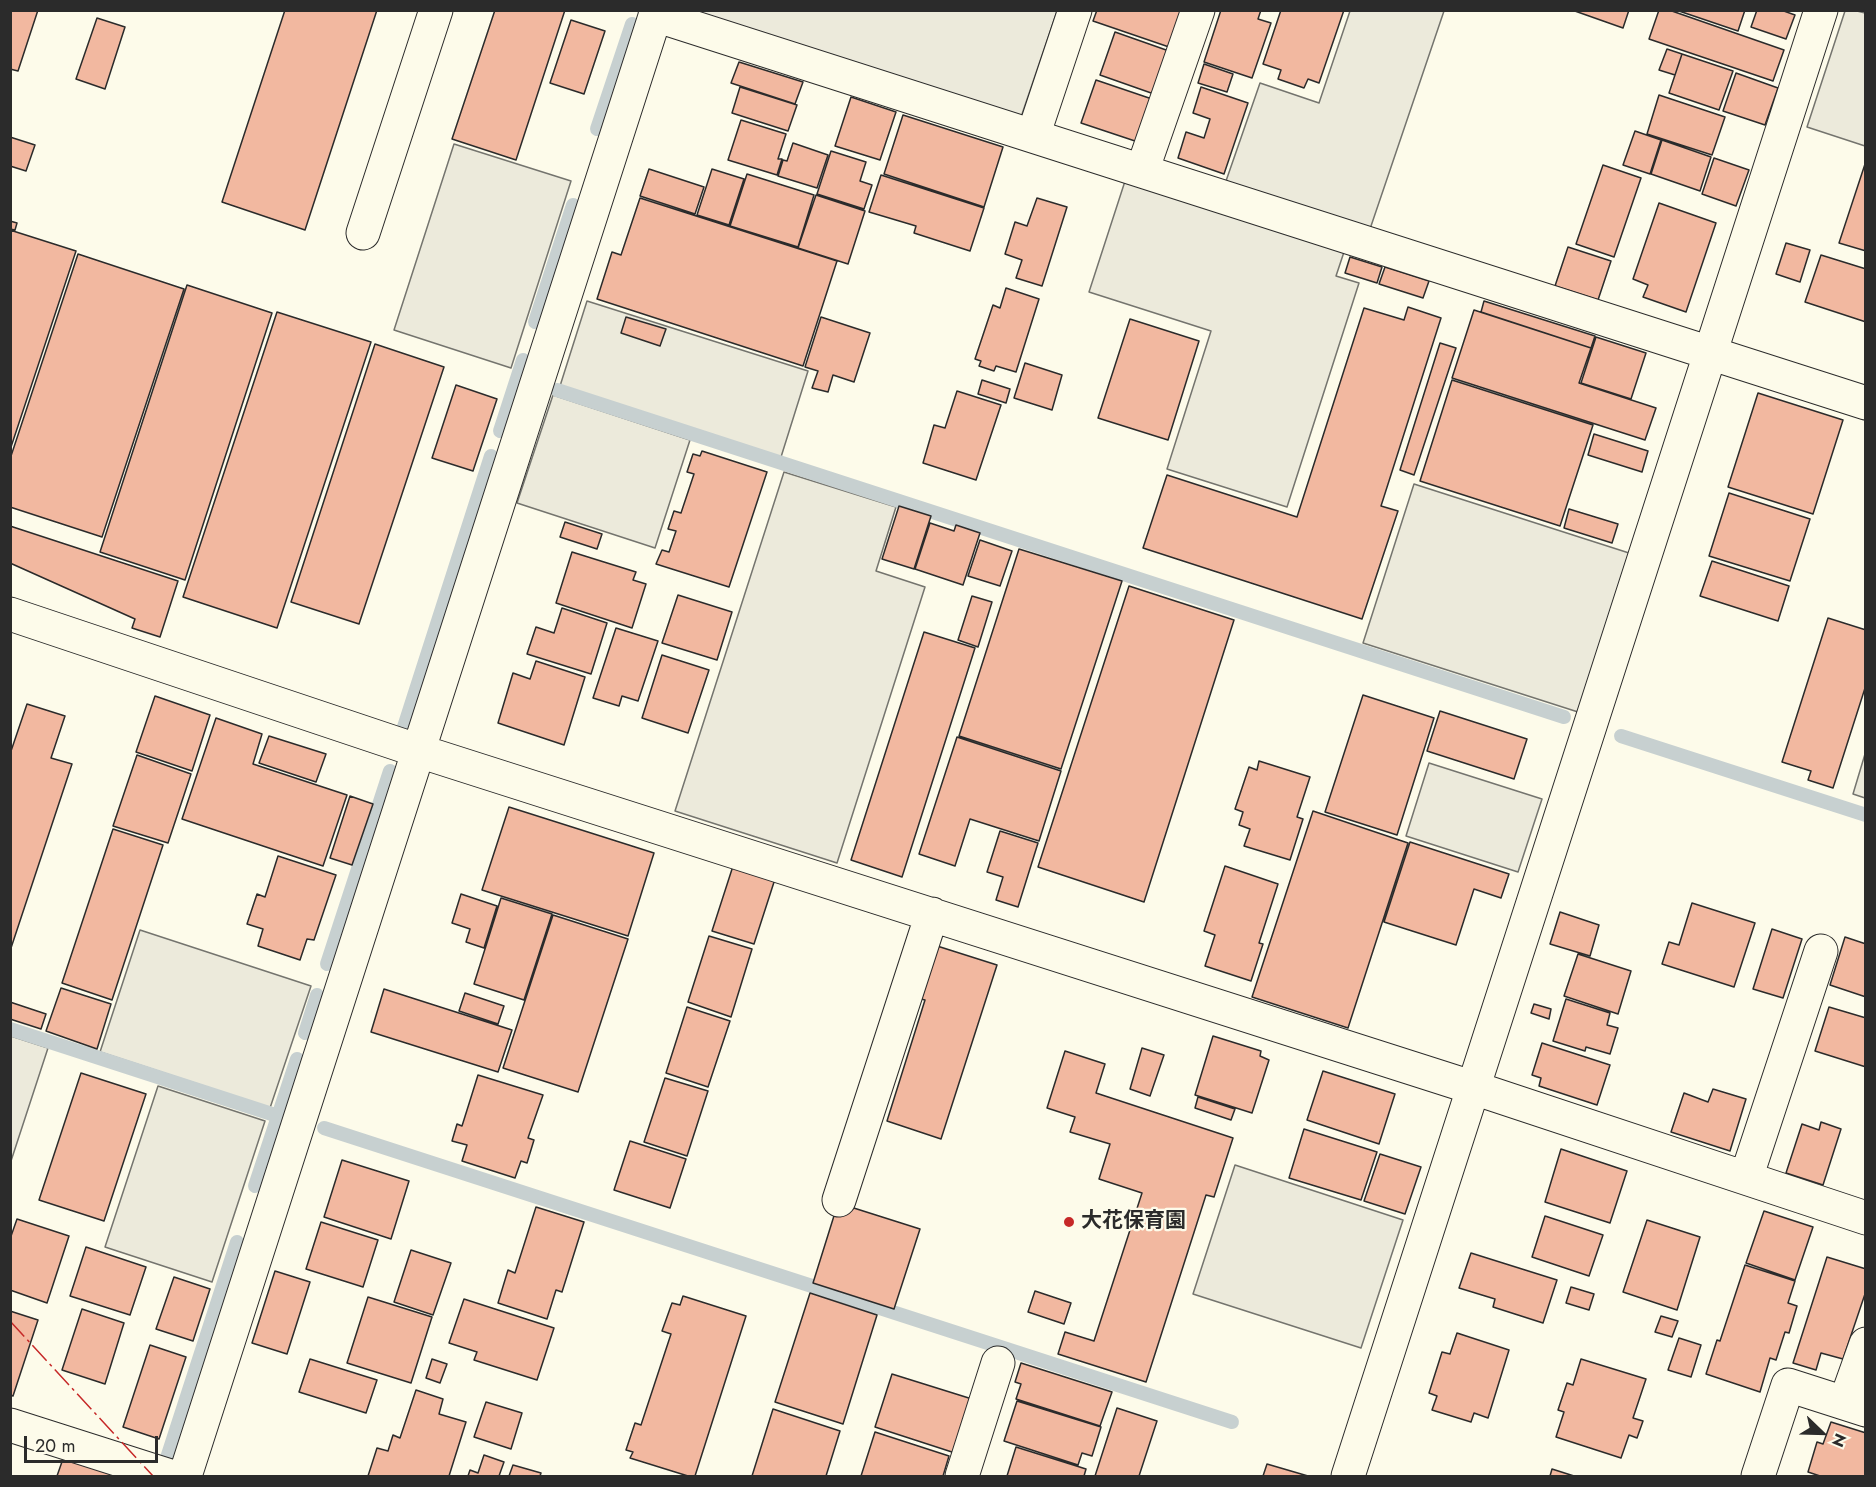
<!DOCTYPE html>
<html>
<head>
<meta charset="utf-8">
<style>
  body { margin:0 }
  #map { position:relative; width:1876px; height:1487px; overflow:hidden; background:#fdfbea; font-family:Jost,sans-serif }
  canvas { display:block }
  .frame { position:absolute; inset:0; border:12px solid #2b2b2b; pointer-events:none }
  .north { position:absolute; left:1792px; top:1403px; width:60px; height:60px; -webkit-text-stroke:4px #fdfbea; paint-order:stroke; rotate:113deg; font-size:16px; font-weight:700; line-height:24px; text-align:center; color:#2b2b2b }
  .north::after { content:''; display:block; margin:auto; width:21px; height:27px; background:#2b2b2b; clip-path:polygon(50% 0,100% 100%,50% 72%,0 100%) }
  .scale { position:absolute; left:24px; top:1436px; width:134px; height:27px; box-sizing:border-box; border:3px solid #2b2b2b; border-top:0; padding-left:8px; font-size:18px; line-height:21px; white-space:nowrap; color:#2b2b2b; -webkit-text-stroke:4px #fdfbea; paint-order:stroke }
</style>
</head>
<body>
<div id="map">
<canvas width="1876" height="1487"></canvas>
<div class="frame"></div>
<div class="north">N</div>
<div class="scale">20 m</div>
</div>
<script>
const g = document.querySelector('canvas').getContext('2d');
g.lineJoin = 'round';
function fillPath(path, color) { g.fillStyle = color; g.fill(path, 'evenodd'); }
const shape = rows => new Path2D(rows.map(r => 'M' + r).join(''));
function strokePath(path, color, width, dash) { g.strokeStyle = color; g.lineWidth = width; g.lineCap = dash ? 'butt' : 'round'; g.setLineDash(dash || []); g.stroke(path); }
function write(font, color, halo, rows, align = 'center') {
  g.font = font + ' Jost,"Noto Sans JP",sans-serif'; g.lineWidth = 4.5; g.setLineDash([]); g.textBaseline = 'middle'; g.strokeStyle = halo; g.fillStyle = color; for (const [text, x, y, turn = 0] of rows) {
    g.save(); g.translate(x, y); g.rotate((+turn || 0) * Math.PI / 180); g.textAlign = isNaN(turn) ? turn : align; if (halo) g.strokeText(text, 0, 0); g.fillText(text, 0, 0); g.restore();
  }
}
const parking = shape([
  [688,11,1057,11,1019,123,688,11],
  [1350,11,1444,11,1370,229,1226,181,1260,83,1319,103,1350,11],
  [1845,11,1857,11,1865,13,1865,146,1807,127,1845,11],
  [454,144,571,181,511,368,394,330,454,144],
  [1127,175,1346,246,1336,276,1359,283,1287,507,1167,469,1211,331,1089,292,1127,175],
  [587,301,808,371,781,457,560,386,587,301],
  [553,395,690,440,655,548,517,503,553,395],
  [784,472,896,507,876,571,925,587,837,863,675,811,784,472],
  [1414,484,1629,553,1578,712,1363,643,1414,484],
  [1865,754,1865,798,1853,794,1865,754],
  [1429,763,1542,799,1518,872,1406,836,1429,763],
  [140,930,311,986,270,1108,100,1052,140,930],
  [11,1036,48,1048,11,1161,10,1036,11,1036],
  [158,1086,265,1121,212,1282,105,1247,158,1086],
  [1235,1165,1403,1220,1361,1348,1193,1294,1235,1165]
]);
fillPath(parking, '#eceadb');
strokePath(parking, '#74746e', 1.5);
strokePath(shape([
  [597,129,632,24],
  [535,322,573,205],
  [557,390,1564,717],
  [500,431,523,360],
  [404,727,491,456],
  [1621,736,1866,815],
  [327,964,390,771],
  [10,1029,278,1116],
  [305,1033,317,995],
  [324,1128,1232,1422],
  [255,1186,297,1059],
  [167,1458,237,1242]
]), '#c7d0d0', 14);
const building = shape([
  [10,10,38,10,18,71,10,69,10,10],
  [285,10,377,10,305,230,222,202,285,10],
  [495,10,565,10,516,160,452,139,495,10],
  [1097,10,1181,10,1169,47,1093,21,1097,10],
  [1221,10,1261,10,1258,19,1271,23,1252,78,1204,62,1221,10],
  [1281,10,1344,10,1319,83,1308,79,1304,88,1278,79,1281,70,1263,64,1281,10],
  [1572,10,1629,10,1623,28,1572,10],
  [1659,10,1669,10,1784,50,1773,81,1649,39,1659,10],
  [1676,10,1745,10,1738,31,1676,10],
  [1757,10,1781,10,1795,15,1786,39,1751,27,1757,10],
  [97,18,125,27,105,89,76,79,97,18],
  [571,20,605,31,584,94,550,83,571,20],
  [1115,32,1169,51,1154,94,1100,75,1115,32],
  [1667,49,1682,54,1675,75,1659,70,1667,49],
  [1682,54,1733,71,1719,110,1669,93,1682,54],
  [739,62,803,82,795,104,731,83,739,62],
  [1204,64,1233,74,1227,92,1198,83,1204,64],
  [1736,73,1778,88,1765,125,1723,111,1736,73],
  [1096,80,1152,99,1138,142,1081,123,1096,80],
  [740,87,797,105,788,131,732,113,740,87],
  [1201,87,1248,103,1224,174,1178,158,1186,132,1204,138,1210,119,1193,113,1201,87],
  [1659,95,1725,117,1712,155,1647,134,1659,95],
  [851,97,896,112,880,160,835,146,851,97],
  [903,115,1003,147,984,207,884,174,903,115],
  [741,120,786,134,778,159,782,159,777,175,728,160,741,120],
  [1635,131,1661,140,1650,174,1623,165,1635,131],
  [10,137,35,145,26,171,10,166,10,137],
  [1662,140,1711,157,1700,191,1651,174,1662,140],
  [793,143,828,155,817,188,778,176,783,160,787,161,793,143],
  [831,151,866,162,860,181,872,185,864,209,817,194,831,151],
  [1714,158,1749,170,1736,206,1702,194,1714,158],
  [1866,161,1866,251,1839,243,1866,161],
  [1603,165,1641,178,1614,257,1576,244,1603,165],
  [649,169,704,187,695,214,640,196,649,169],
  [712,169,744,179,729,225,697,215,712,169],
  [747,174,814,195,798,247,730,226,747,174],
  [881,175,984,208,970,251,914,233,916,226,869,212,881,175],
  [816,195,865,211,848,264,798,248,816,195],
  [640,198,837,261,803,366,597,299,612,252,621,255,640,198],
  [1037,198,1067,207,1042,286,1016,278,1022,260,1005,254,1015,222,1027,226,1037,198],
  [1659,203,1716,223,1686,312,1643,297,1648,285,1633,279,1659,203],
  [10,221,17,223,15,230,10,229,10,221],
  [10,230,76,251,10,450,10,230],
  [1786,243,1810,250,1800,282,1776,274,1786,243],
  [1568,247,1611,261,1598,300,1555,286,1568,247],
  [78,254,184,289,102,537,10,507,10,459,78,254],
  [1821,255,1866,269,1866,322,1805,302,1821,255],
  [1350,257,1382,267,1377,283,1345,273,1350,257],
  [1385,267,1429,281,1423,298,1379,284,1385,267],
  [187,285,272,313,185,580,100,552,187,285],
  [1006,288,1039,299,1016,372,996,366,994,371,979,366,981,361,975,359,993,305,1000,308,1006,288],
  [1484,301,1595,336,1591,348,1481,312,1484,301],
  [1408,307,1441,318,1381,506,1398,511,1362,619,1143,548,1167,475,1297,517,1364,308,1404,320,1408,307],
  [1474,310,1591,348,1579,383,1656,408,1645,440,1452,378,1474,310],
  [277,312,371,342,277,628,183,597,277,312],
  [626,317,666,329,660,346,621,333,626,317],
  [821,317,870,333,854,382,833,375,828,392,812,388,818,371,805,367,821,317],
  [1130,319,1199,341,1168,440,1098,418,1130,319],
  [1596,337,1646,353,1631,399,1581,383,1596,337],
  [1440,343,1456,348,1414,475,1400,470,1440,343],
  [375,344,444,367,359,624,291,602,375,344],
  [1025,363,1062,375,1052,410,1014,398,1025,363],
  [982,380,1010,389,1006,403,978,394,982,380],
  [1452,380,1593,425,1560,526,1420,481,1452,380],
  [456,385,497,399,473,471,432,458,456,385],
  [957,391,1001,405,976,480,923,463,934,425,945,428,957,391],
  [1758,393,1843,420,1813,514,1728,487,1758,393],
  [1594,434,1648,451,1642,472,1588,455,1594,434],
  [702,451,767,472,729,587,656,564,662,550,669,552,676,531,668,529,674,511,681,513,694,474,687,472,693,454,700,456,702,451],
  [1729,493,1810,519,1790,581,1709,556,1729,493],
  [899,506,931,516,914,569,882,559,899,506],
  [1569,509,1618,524,1612,543,1564,528,1569,509],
  [565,522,602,534,597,549,560,537,565,522],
  [930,523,954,531,956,525,980,533,963,585,915,569,930,523],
  [10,526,178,581,160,637,132,628,135,619,10,563,10,526],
  [980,540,1012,551,1000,586,968,576,980,540],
  [1019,549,1122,581,1061,769,959,736,1019,549],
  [572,552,636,572,633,580,646,584,632,628,556,603,572,552],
  [1712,561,1789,586,1778,621,1700,596,1712,561],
  [1129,586,1234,620,1144,902,1038,867,1129,586],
  [678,595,732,612,717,660,662,643,678,595],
  [972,596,992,602,978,647,958,640,972,596],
  [562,608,607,623,591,674,527,654,536,627,554,633,562,608],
  [1828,618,1866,630,1866,685,1833,788,1808,780,1811,771,1782,762,1828,618],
  [616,628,658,641,638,701,622,696,619,706,593,698,616,628],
  [924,632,975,648,902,877,851,860,924,632],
  [662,655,709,670,688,733,642,718,662,655],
  [536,661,585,677,564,745,498,723,513,673,530,679,536,661],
  [1363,695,1434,718,1397,835,1325,812,1363,695],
  [155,696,210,715,192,771,136,752,155,696],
  [27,704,65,716,51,758,72,764,10,951,10,754,27,704],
  [1440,711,1527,739,1514,779,1427,751,1440,711],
  [216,718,262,734,253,764,347,795,323,866,182,819,216,718],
  [269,736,326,754,316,782,259,763,269,736],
  [957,737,1061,771,1039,841,970,819,955,866,919,854,957,737],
  [137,755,191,774,168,843,113,826,137,755],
  [1259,761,1310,777,1297,817,1303,819,1290,860,1244,846,1250,829,1239,825,1243,812,1235,809,1249,767,1257,770,1259,761],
  [350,796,373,804,352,865,330,858,350,796],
  [509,807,654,853,628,936,482,890,509,807],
  [1313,811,1408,843,1348,1028,1252,997,1313,811],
  [113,829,163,845,112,1000,62,983,113,829],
  [1000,831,1038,843,1018,907,996,900,1003,877,987,872,1000,831],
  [1410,842,1509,874,1501,898,1474,889,1456,945,1384,922,1410,842],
  [278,856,336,875,314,940,307,939,300,960,258,946,263,929,247,924,257,894,265,897,278,856],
  [733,866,775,879,754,944,712,931,733,866],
  [1225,866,1278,884,1259,943,1263,944,1251,981,1205,966,1215,935,1204,931,1225,866],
  [461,894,497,906,484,948,466,942,470,929,452,923,461,894],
  [501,898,552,914,524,1000,474,984,501,898],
  [1692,903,1755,923,1734,987,1662,964,1669,942,1679,945,1692,903],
  [1560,912,1599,925,1590,956,1550,944,1560,912],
  [553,915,628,939,578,1092,503,1068,553,915],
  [1772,929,1802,939,1783,998,1753,989,1772,929],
  [709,936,752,949,731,1017,688,1002,709,936],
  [1845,937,1866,944,1866,997,1830,985,1845,937],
  [934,945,997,965,941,1139,887,1121,925,1000,917,998,934,945],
  [1578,954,1631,971,1618,1014,1564,996,1578,954],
  [61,988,111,1004,97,1049,46,1031,61,988],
  [384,989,512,1030,498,1072,371,1032,384,989],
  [465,993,504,1006,498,1024,459,1011,465,993],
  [1566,999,1610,1013,1607,1025,1618,1028,1610,1054,1586,1047,1585,1051,1553,1041,1566,999],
  [10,1002,46,1014,41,1029,10,1019,10,1002],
  [1534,1004,1551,1009,1549,1019,1531,1013,1534,1004],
  [687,1007,730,1021,708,1087,666,1073,687,1007],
  [1829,1007,1866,1018,1866,1067,1815,1051,1829,1007],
  [1213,1036,1261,1051,1260,1056,1269,1060,1252,1113,1195,1095,1213,1036],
  [1542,1043,1610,1065,1597,1105,1539,1086,1541,1078,1532,1075,1542,1043],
  [1142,1048,1164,1055,1150,1096,1130,1089,1142,1048],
  [1065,1051,1105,1064,1096,1093,1233,1138,1214,1197,1206,1195,1146,1382,1058,1354,1065,1332,1094,1341,1142,1193,1099,1179,1110,1144,1070,1132,1075,1117,1047,1108,1065,1051],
  [1323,1071,1395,1094,1379,1144,1307,1120,1323,1071],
  [81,1073,146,1094,104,1221,39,1200,81,1073],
  [478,1075,543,1095,528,1138,534,1140,527,1163,521,1161,515,1178,462,1161,467,1145,452,1141,457,1124,462,1126,478,1075],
  [665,1078,708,1091,687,1156,644,1142,665,1078],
  [1713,1089,1746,1099,1730,1151,1671,1132,1684,1093,1708,1102,1713,1089],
  [1198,1097,1235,1109,1231,1120,1195,1108,1198,1097],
  [1821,1122,1841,1129,1823,1185,1786,1173,1802,1124,1819,1130,1821,1122],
  [1304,1129,1377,1152,1361,1200,1289,1178,1304,1129],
  [630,1141,686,1159,670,1208,614,1190,630,1141],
  [1561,1149,1627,1171,1610,1223,1545,1202,1561,1149],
  [1380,1154,1421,1167,1405,1214,1364,1201,1380,1154],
  [342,1160,409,1181,391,1239,324,1217,342,1160],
  [838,1203,920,1229,894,1309,813,1283,838,1203],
  [536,1207,584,1222,562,1292,556,1290,547,1319,498,1303,508,1270,515,1273,536,1207],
  [1764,1211,1813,1227,1795,1280,1746,1263,1764,1211],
  [1545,1216,1603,1235,1589,1276,1532,1257,1545,1216],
  [17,1219,69,1236,47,1303,10,1290,10,1239,17,1219],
  [1647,1220,1700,1237,1677,1310,1623,1292,1647,1220],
  [321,1222,378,1240,363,1287,306,1269,321,1222],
  [86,1247,146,1267,130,1315,70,1296,86,1247],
  [411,1250,451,1263,433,1315,394,1302,411,1250],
  [1471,1253,1557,1280,1543,1323,1493,1307,1495,1299,1459,1288,1471,1253],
  [1827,1257,1866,1269,1866,1291,1843,1359,1821,1353,1816,1370,1793,1363,1827,1257],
  [1745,1265,1795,1281,1788,1303,1797,1306,1789,1333,1785,1332,1776,1360,1770,1358,1760,1392,1706,1374,1717,1340,1720,1341,1745,1265],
  [275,1271,310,1282,287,1354,252,1343,275,1271],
  [174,1277,210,1289,193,1341,156,1329,174,1277],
  [1571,1287,1594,1294,1589,1310,1566,1303,1571,1287],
  [1035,1291,1071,1303,1064,1324,1028,1312,1035,1291],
  [810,1293,877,1315,843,1424,775,1402,810,1293],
  [683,1296,746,1316,695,1476,688,1476,630,1458,633,1452,626,1450,635,1423,641,1425,671,1334,662,1331,672,1303,680,1305,683,1296],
  [368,1297,432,1317,411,1383,347,1363,368,1297],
  [464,1299,554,1328,537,1380,474,1360,477,1352,449,1343,464,1299],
  [82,1309,124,1323,105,1384,62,1370,82,1309],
  [10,1311,38,1320,13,1396,10,1395,10,1311],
  [1661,1316,1678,1321,1672,1337,1655,1332,1661,1316],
  [1457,1333,1509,1350,1488,1418,1474,1413,1471,1422,1432,1410,1437,1396,1429,1393,1442,1352,1450,1354,1457,1333],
  [1679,1338,1701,1345,1691,1377,1668,1370,1679,1338],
  [150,1345,186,1357,159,1439,123,1427,150,1345],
  [310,1359,377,1380,366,1413,299,1392,310,1359],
  [432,1359,447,1364,440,1383,426,1378,432,1359],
  [1581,1359,1646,1379,1633,1418,1643,1421,1637,1438,1629,1435,1621,1458,1556,1437,1564,1412,1558,1410,1567,1383,1573,1385,1581,1359],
  [1021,1363,1112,1392,1100,1426,1016,1399,1021,1384,1015,1382,1021,1363],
  [892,1374,972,1399,955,1453,875,1427,892,1374],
  [416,1390,443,1399,439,1414,466,1422,449,1476,368,1476,377,1448,388,1451,393,1435,400,1438,416,1390],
  [1017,1401,1101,1427,1092,1456,1082,1453,1078,1465,1004,1441,1017,1401],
  [486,1402,522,1413,511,1449,474,1437,486,1402],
  [1117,1408,1157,1421,1139,1476,1095,1476,1117,1408],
  [773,1409,840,1431,826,1476,752,1476,773,1409],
  [1831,1422,1866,1433,1866,1476,1820,1476,1808,1472,1817,1442,1823,1444,1831,1422],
  [875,1432,949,1456,943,1476,861,1476,875,1432],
  [1016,1447,1086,1469,1084,1476,1007,1476,1016,1447],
  [484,1455,504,1462,499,1476,468,1476,470,1470,478,1473,484,1455],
  [64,1456,125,1476,57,1476,64,1456],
  [1267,1464,1308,1476,1263,1476,1267,1464],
  [513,1465,541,1473,540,1476,509,1476,513,1465],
  [1552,1469,1574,1476,1550,1476,1552,1469]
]);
fillPath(building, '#f2b8a0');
strokePath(building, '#2b2b2b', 1.5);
const minor = shape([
  [655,15,1866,403],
  [1033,136,1075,10],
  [1142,171,1198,10],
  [363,233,436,10],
  [10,614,419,751,1474,1088,1866,1218],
  [1746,1178,1821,951],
  [839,1200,932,914],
  [1845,1403,1866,1344],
  [10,1425,170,1476],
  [185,1476,657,10],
  [962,1476,998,1363],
  [1348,1476,1821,10],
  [1758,1476,1788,1385,1866,1410]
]);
strokePath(minor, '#2b2b2b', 35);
strokePath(minor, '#fdfbea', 33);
strokePath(shape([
  [10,1321,153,1476]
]), '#c62828', 1.5, [21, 4.5, 3, 4.5]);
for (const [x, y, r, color] of [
  [1069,1222,6,"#c62828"]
]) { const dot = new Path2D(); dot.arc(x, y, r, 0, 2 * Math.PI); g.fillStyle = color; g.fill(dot); strokePath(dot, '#fdfbea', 2); }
write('bold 21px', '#2b2b2b', '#fdfbea', [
  ["大花保育園",1081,1222]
], 'left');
</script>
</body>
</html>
